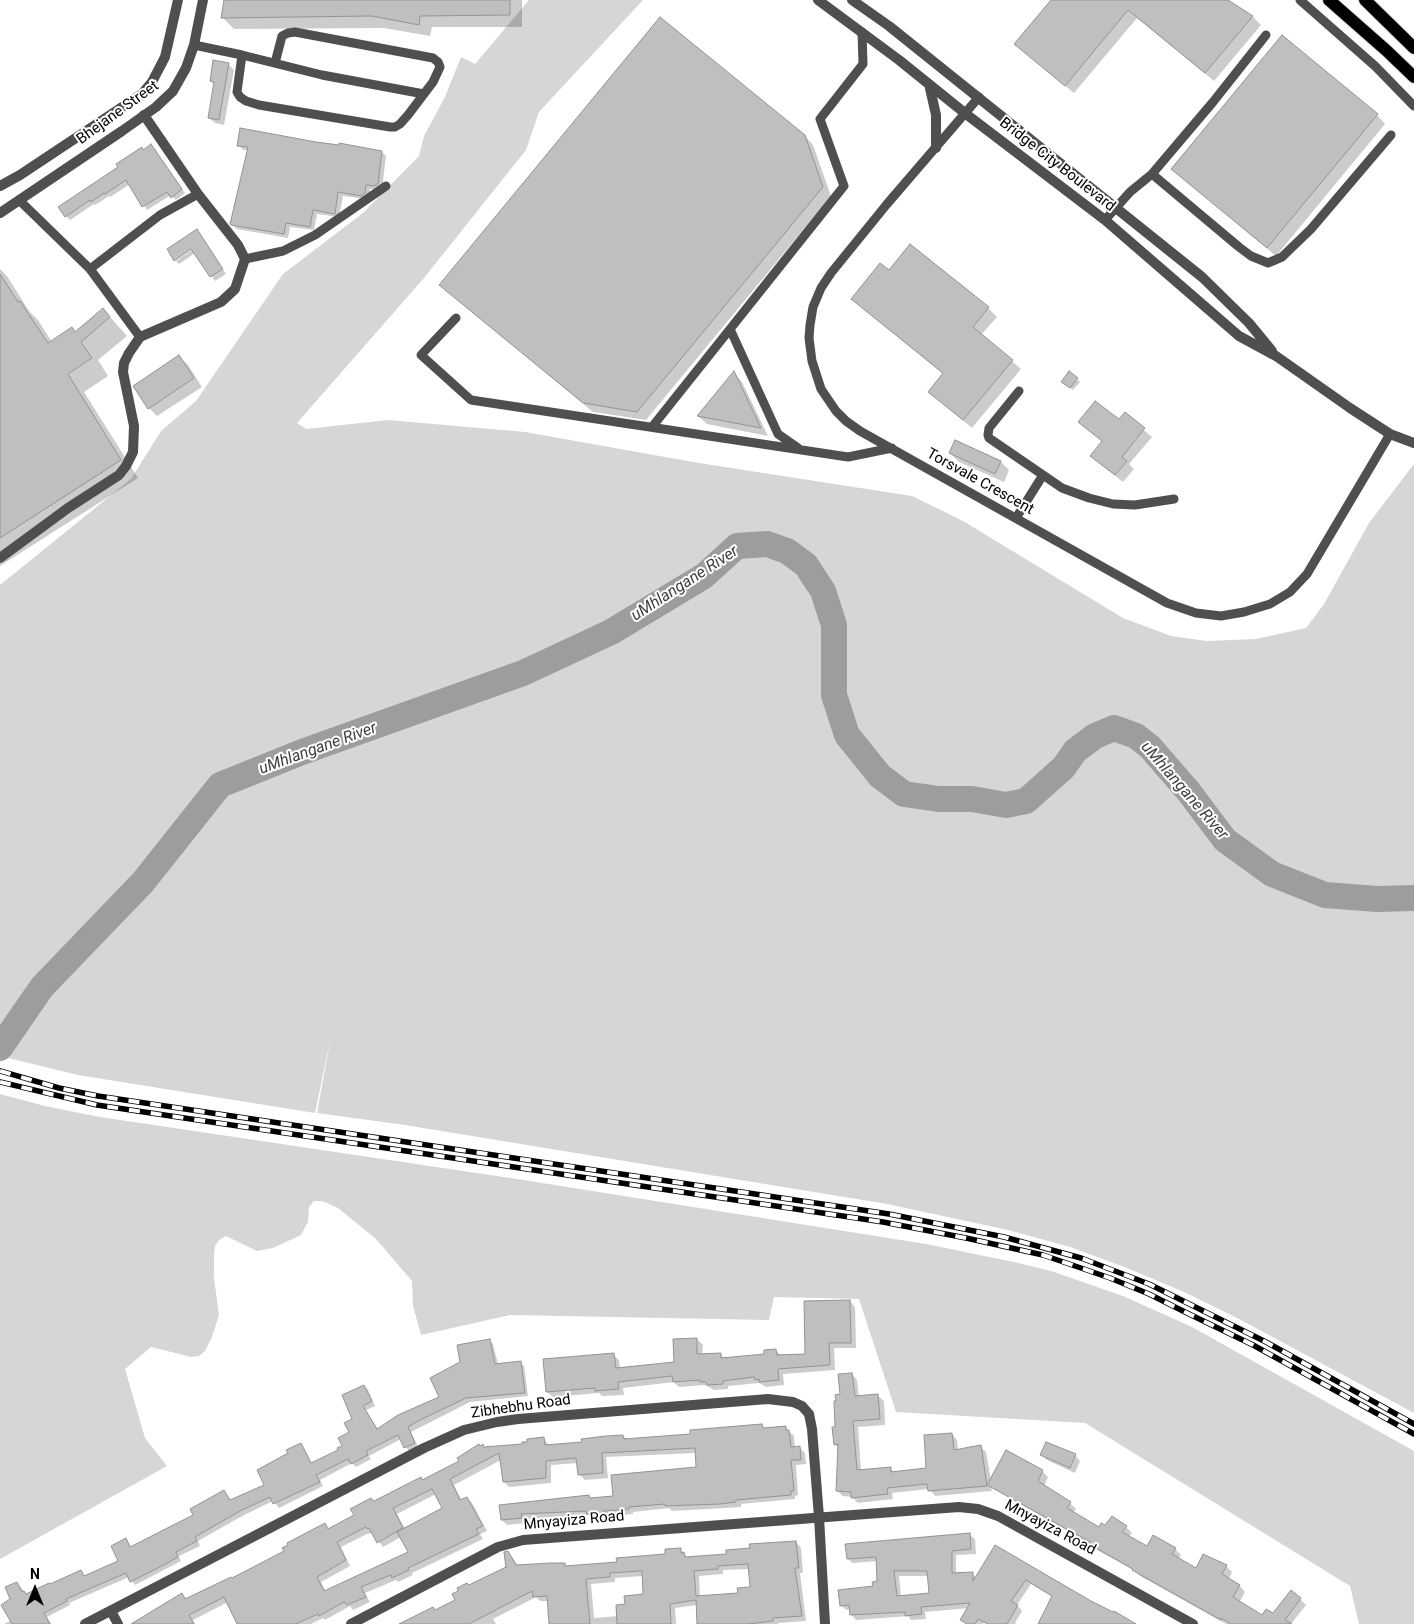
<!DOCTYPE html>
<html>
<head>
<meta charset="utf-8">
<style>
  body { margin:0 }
  #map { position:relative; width:1414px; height:1624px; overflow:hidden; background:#fff; font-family:Roboto,sans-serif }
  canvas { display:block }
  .north { position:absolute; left:10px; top:1564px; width:50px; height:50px; -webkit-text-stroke:4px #fff; paint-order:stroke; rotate:0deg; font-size:14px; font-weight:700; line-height:20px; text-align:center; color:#000 }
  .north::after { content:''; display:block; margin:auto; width:18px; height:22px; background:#000; clip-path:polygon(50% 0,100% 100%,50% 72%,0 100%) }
</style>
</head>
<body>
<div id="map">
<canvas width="1414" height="1624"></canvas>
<div class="north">N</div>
</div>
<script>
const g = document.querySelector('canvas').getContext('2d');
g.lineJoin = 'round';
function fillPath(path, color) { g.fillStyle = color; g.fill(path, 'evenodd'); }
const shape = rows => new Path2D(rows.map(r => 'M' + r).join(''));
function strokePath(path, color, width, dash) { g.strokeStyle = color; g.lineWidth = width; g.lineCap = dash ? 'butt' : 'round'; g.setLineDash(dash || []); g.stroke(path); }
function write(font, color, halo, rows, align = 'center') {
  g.font = font + ' Roboto,sans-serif'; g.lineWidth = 4; g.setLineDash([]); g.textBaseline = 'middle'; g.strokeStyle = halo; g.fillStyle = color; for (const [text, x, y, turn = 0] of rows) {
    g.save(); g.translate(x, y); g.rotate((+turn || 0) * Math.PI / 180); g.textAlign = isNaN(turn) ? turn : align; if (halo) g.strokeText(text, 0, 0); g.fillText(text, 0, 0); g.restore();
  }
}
fillPath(shape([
  [529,0,643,0,539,112,526,150,424,278,297,423,306,429,388,420,525,432,699,463,912,496,963,521,1123,618,1171,636,1207,641,1256,639,1306,628,1324,604,1369,523,1414,464,1414,1413,1239,1319,1184,1292,1127,1268,1070,1247,1008,1230,887,1204,405,1125,317,1113,331,1036,315,1113,78,1075,0,1056,0,585,131,479,161,431,196,401,283,274,363,213,419,156,424,136,445,97,461,57,475,64],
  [0,1094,45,1106,100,1117,517,1179,926,1244,1014,1262,1051,1271,1123,1296,1192,1327,1414,1451,1414,1624,1359,1624,1350,1586,1085,1423,896,1412,859,1299,774,1297,769,1320,510,1315,421,1335,413,1306,412,1281,376,1239,338,1208,322,1201,314,1201,309,1207,308,1222,301,1235,273,1248,257,1251,226,1236,219,1240,215,1246,214,1254,214,1278,219,1315,212,1337,205,1351,199,1356,191,1357,151,1347,125,1369,145,1438,167,1466,0,1559]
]), '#d6d6d6');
fillPath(shape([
  [225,0,522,0,522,27,432,27,430,36,384,28,234,29,222,17],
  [1052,0,1226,0,1253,17,1261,25,1214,81,1137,18,1074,93,1024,52],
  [228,64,234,70,224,125,215,123,209,118,215,85,211,81],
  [1377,115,1385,124,1276,256,1172,169],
  [804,135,813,145,831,196,646,420,593,412,441,285],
  [316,143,382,152,386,156,382,189,379,190,370,189,369,197,366,199,343,196,339,217,317,214,314,230,290,227,288,238,237,229,231,223,248,150,243,150,239,145],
  [154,150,185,193,176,200,171,195,147,210,130,184,110,197,109,196,95,205,94,204,70,220,66,216,144,151],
  [197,230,226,274,215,281,195,253,179,264,176,261,197,246],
  [0,269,7,276,29,311,38,320,52,342,76,333,103,309,127,336,98,360,108,376,84,392,138,478,0,566],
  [852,299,988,308,997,317,981,335,1021,369,972,428,929,392,943,374],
  [179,357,188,365,202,387,157,416,149,408],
  [734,373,742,382,768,436,707,424,698,416],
  [1069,373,1080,382,1073,390,1065,384],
  [1125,414,1152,437,1129,464,1134,469,1123,482,1099,463,1103,442,1080,422,1119,421],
  [950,453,1001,462,1009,470,1004,482,959,462],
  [850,1301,855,1307,856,1348,834,1348,835,1370,783,1374,784,1385,766,1387,759,1383,728,1386,728,1389,714,1390,705,1385,679,1387,674,1382,623,1388,624,1395,602,1396,599,1393,553,1397,547,1392,613,1355,619,1360,620,1368,676,1363,697,1339,703,1345,702,1355,720,1354,725,1359,765,1356,776,1351,782,1356,807,1355],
  [489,1340,493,1344,498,1364,520,1362,524,1366,528,1396,470,1402,411,1432,418,1447,409,1451,401,1439,369,1456,371,1459,356,1467,352,1463,320,1480,323,1486,279,1508,273,1501,244,1515,198,1541,200,1546,179,1556,181,1561,135,1585,129,1577,69,1603,70,1605,47,1617,51,1624,4,1624,12,1620,12,1599,17,1583,27,1595,81,1572,85,1576,120,1562,126,1540,132,1548,195,1516,223,1491,231,1501,266,1486,290,1454,300,1444,304,1448,312,1464,340,1450,351,1432,364,1386,368,1390,375,1406,366,1410,378,1430,440,1398,461,1363],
  [852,1374,857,1380,859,1397,878,1396,884,1401,885,1425,858,1427,861,1471,890,1468,895,1473,927,1469,952,1434,957,1440,958,1450,981,1447,986,1452,991,1481,1042,1471,1048,1477,1044,1486,1070,1503,1076,1509,1073,1513,1099,1529,1126,1527,1132,1533,1129,1537,1147,1548,1175,1549,1181,1555,1178,1559,1197,1570,1226,1566,1232,1572,1228,1580,1240,1586,1245,1592,1239,1603,1263,1616,1273,1615,1300,1599,1306,1605,1291,1624,1226,1624,1140,1576,1135,1571,1097,1550,1090,1544,991,1487,992,1491,935,1496,929,1489,892,1493,893,1499,858,1503,852,1497,843,1496,837,1491,839,1449,835,1444,842,1396],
  [762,1426,765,1429,785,1427,794,1436,795,1448,800,1448,805,1453,806,1464,796,1465,798,1495,795,1496,795,1499,741,1504,741,1507,725,1508,672,1511,669,1508,633,1512,633,1514,609,1516,609,1517,593,1518,590,1515,526,1519,526,1523,507,1525,502,1520,500,1506,589,1496,592,1499,615,1497,697,1468,696,1453,606,1457,608,1478,585,1480,580,1475,578,1463,551,1465,551,1483,509,1487,504,1482,501,1460,454,1485,462,1501,467,1498,472,1503,487,1531,480,1534,483,1539,412,1573,413,1575,398,1582,396,1580,365,1593,370,1602,353,1610,350,1606,325,1620,323,1618,311,1624,238,1624,228,1602,193,1620,195,1624,134,1624,133,1623,182,1594,187,1599,232,1580,285,1551,325,1525,330,1529,356,1516,374,1502,421,1478,423,1481,461,1462,483,1446,485,1448,523,1445,544,1439,549,1446,583,1443,623,1436,627,1440,692,1435],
  [436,1494,444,1509,405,1529,397,1514],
  [373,1533,383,1547,401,1537,409,1553,326,1592,321,1582,350,1566,341,1547,367,1534],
  [1042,1455,1075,1455,1080,1461,1075,1473,1047,1460],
  [970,1535,975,1539,976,1554,956,1555,956,1574,972,1574,977,1578,995,1547,1132,1624,1040,1624,1053,1597,1031,1584,1017,1605,1022,1611,1015,1623,1017,1624,986,1624,984,1623,983,1624,966,1624,962,1620,969,1608,925,1612,926,1619,911,1620,908,1616,856,1620,852,1615,851,1609,846,1610,841,1605,874,1587,879,1582,877,1561,853,1563,848,1559],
  [899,1576,928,1576,930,1594,901,1597],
  [796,1542,801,1548,803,1573,800,1573,806,1621,778,1623,778,1624,698,1624,697,1605,675,1608,676,1624,550,1624,548,1601,540,1601,536,1597,493,1619,496,1624,403,1624,436,1611,457,1601,469,1587,508,1571,508,1553,513,1558,518,1566,564,1564,567,1567,618,1563,667,1556,680,1549,688,1558,728,1555],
  [750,1569,752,1588,739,1594,700,1596,699,1576,723,1574,723,1570],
  [643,1576,645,1595,627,1606,618,1616,594,1618,591,1584,615,1582,615,1578]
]), '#0003');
strokePath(shape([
  [0,1048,42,987,143,882,220,785,302,752,523,673,611,632,704,576,737,546,767,544,787,551,806,565,823,591,834,625,834,695,847,735,880,776,904,794,939,799,972,799,1006,805,1026,801,1064,767,1075,751,1095,736,1114,728,1136,736,1150,747,1189,792,1225,840,1272,874,1325,895,1377,899,1414,898]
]), '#9d9d9d', 26);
const building = shape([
  [224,0,510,0,510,15,420,16,419,25,372,16,221,18,224,0],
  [1051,0,1228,0,1253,16,1205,73,1128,10,1065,86,1014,44,1051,0],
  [660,17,805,135,823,187,637,412,583,403,439,285,660,17],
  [1282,35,1378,114,1267,248,1171,169,1282,35],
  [213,60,229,63,219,120,208,118,214,82,210,81,213,60],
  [240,128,316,142,339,145,339,143,382,151,378,184,374,186,366,185,365,193,361,196,338,192,335,214,313,210,310,227,286,223,284,234,231,225,230,224,248,147,237,146,240,128],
  [151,144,182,189,171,198,167,192,142,207,126,180,105,194,104,193,91,202,90,200,65,217,58,207,118,167,116,164,142,147,143,150,151,144],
  [197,229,223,269,210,277,191,249,174,261,167,249,197,229],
  [910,244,989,307,973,327,1013,360,963,420,928,392,943,373,851,299,880,263,889,270,910,244],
  [0,274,18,302,20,301,48,343,72,327,75,332,103,308,110,317,81,342,92,358,68,374,121,460,0,538,0,274],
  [179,355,194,378,148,409,133,386,179,355],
  [734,371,761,428,697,416,734,371],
  [1069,371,1078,378,1070,388,1061,382,1069,371],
  [1095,401,1119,419,1125,412,1145,428,1122,457,1127,461,1115,475,1090,456,1102,441,1078,422,1095,401],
  [955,440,1001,461,995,474,949,453,955,440],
  [850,1300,851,1343,829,1343,830,1365,778,1369,779,1380,759,1382,759,1379,755,1380,754,1377,723,1381,723,1384,707,1385,706,1382,700,1382,700,1380,673,1382,672,1376,618,1382,619,1389,595,1391,595,1388,546,1392,543,1359,614,1353,616,1368,674,1362,673,1339,697,1338,697,1354,721,1353,721,1358,764,1354,764,1350,776,1349,777,1355,805,1354,804,1301,850,1300],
  [490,1339,495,1364,521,1361,525,1393,466,1398,420,1420,408,1427,415,1443,404,1448,398,1435,366,1451,368,1455,351,1464,348,1459,316,1475,320,1482,273,1504,270,1497,240,1511,195,1537,197,1541,176,1552,178,1557,160,1567,130,1582,126,1573,66,1599,67,1601,44,1613,50,1624,12,1624,1,1605,10,1599,5,1587,17,1582,22,1592,24,1591,26,1594,49,1583,50,1584,81,1570,84,1576,118,1561,111,1546,126,1538,130,1547,193,1515,190,1509,224,1490,230,1500,264,1485,257,1470,288,1453,286,1450,301,1443,311,1463,338,1450,337,1448,342,1446,338,1438,349,1432,344,1423,352,1419,342,1395,364,1385,372,1401,363,1406,377,1429,398,1415,439,1397,430,1378,460,1362,457,1345,490,1339],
  [852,1373,855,1396,878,1394,880,1419,853,1421,857,1470,891,1467,891,1472,926,1468,924,1435,952,1433,954,1450,981,1445,987,1486,928,1491,927,1484,887,1488,888,1494,851,1498,851,1492,836,1491,838,1444,834,1445,832,1427,835,1427,834,1401,836,1401,835,1395,840,1394,838,1374,852,1373],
  [762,1424,763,1428,786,1426,786,1430,789,1430,791,1447,800,1446,801,1460,791,1460,794,1491,791,1491,791,1495,736,1500,736,1502,720,1504,665,1506,665,1504,629,1507,629,1509,604,1511,604,1513,587,1514,586,1511,521,1514,522,1518,501,1520,499,1505,589,1495,590,1498,613,1496,611,1475,696,1467,695,1448,602,1453,603,1473,578,1475,576,1458,546,1461,546,1478,503,1482,499,1453,450,1479,460,1500,467,1497,483,1526,476,1529,479,1534,408,1568,409,1570,392,1578,391,1575,361,1587,366,1597,347,1605,344,1602,319,1616,318,1614,296,1624,237,1624,224,1597,189,1615,194,1624,131,1624,182,1593,185,1599,231,1577,232,1578,263,1562,284,1551,282,1548,288,1545,287,1543,325,1523,328,1529,354,1515,350,1509,371,1498,374,1501,421,1477,422,1480,459,1461,457,1458,479,1444,480,1446,483,1444,484,1447,522,1444,522,1442,527,1442,527,1439,544,1437,545,1445,582,1442,581,1439,606,1436,623,1435,624,1439,690,1434,690,1430,762,1424],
  [432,1489,442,1508,397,1532,408,1552,324,1591,317,1577,346,1560,337,1542,366,1527,367,1529,369,1528,377,1543,403,1528,393,1508,432,1489],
  [1046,1442,1076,1454,1070,1468,1040,1455,1046,1442],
  [1006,1450,1043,1470,1038,1481,1071,1502,1067,1508,1099,1527,1101,1523,1105,1525,1112,1516,1127,1526,1122,1532,1147,1546,1153,1535,1176,1548,1172,1554,1196,1568,1203,1554,1227,1565,1222,1574,1240,1585,1233,1597,1262,1615,1266,1609,1273,1613,1291,1590,1301,1598,1285,1620,1292,1624,1231,1624,1221,1618,1221,1620,1132,1570,1133,1569,1089,1544,1090,1542,987,1485,1006,1450],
  [970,1533,971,1549,952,1551,952,1573,973,1572,973,1581,995,1545,1091,1601,1113,1612,1114,1611,1136,1624,1038,1624,1052,1596,1026,1580,1011,1601,1018,1605,1007,1624,988,1624,978,1619,975,1624,967,1624,960,1620,970,1603,921,1607,922,1614,905,1616,905,1612,850,1615,849,1605,840,1606,838,1590,873,1586,872,1582,877,1581,876,1557,847,1559,845,1544,970,1533],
  [894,1571,927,1571,929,1593,897,1596,894,1571],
  [796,1541,799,1568,795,1568,802,1616,773,1618,773,1621,748,1624,697,1624,696,1600,670,1604,671,1624,617,1624,616,1605,625,1604,624,1596,643,1594,642,1571,640,1571,610,1573,610,1577,586,1579,590,1624,549,1624,547,1596,533,1597,532,1591,469,1624,399,1624,433,1607,435,1610,455,1600,452,1594,458,1591,457,1588,467,1583,469,1585,506,1567,506,1568,504,1552,508,1551,516,1565,551,1563,565,1563,565,1566,617,1562,616,1558,665,1554,665,1549,681,1548,681,1553,684,1552,685,1557,726,1554,726,1550,750,1548,749,1544,796,1541],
  [748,1564,750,1587,737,1588,738,1593,696,1596,694,1571,718,1569,718,1566,748,1564]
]);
fillPath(building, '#bfbfbf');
strokePath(building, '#939393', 1);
const primary = shape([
  [1329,0,1387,51,1414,77],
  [1365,0,1414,48]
]);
strokePath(primary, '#dbdbdb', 14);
strokePath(shape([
  [1300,0,1375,66,1414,106],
  [194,45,242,55,322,75,424,94],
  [242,55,237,92,240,97,246,101,259,105,390,127,395,127,400,124,408,115,433,82,440,67,438,62,433,58,295,32,288,33,282,36,275,63],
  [979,97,887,204,831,273,821,288,813,307,810,325,809,338,812,361,821,389,836,411,846,421,860,431,1167,603,1196,613,1221,616,1244,612,1270,604,1290,592,1307,574,1390,434],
  [1152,174,1239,247,1251,256,1268,263,1282,257,1311,229,1391,135],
  [19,200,90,269,140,337],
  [1105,220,1130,192,1152,174,1213,102,1266,35],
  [245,259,283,251,315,235,386,186],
  [90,269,160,215,198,194],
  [456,318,421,355,471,400,848,457,892,448],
  [730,329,778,434,798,448],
  [1019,391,989,428,988,435,989,438,1062,488,1089,498,1113,504,1135,505,1174,499],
  [652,427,844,186,820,119,863,64,862,32],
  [1016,518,1043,475]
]), '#4f4f4f', 9);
strokePath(shape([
  [0,558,68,508,119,475,126,466,133,452,134,426,123,372,124,363,129,353,140,337,221,302,235,289,245,259,238,245,198,194,144,115],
  [111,1611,118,1624],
  [85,1624,424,1448,464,1430,497,1422,518,1419,768,1399,793,1402,802,1406,809,1414,812,1429,819,1517,825,1624],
  [351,1624,498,1547,523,1540,959,1507,978,1509,998,1516,1193,1624]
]), '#4f4f4f', 10);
strokePath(shape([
  [818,0,899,60,966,114,1105,220,1239,336,1276,356,1350,408,1390,434,1414,443],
  [852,0,889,26,1202,277,1249,323,1272,351],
  [929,84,936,115,936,148],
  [0,186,20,175,142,94,152,82,165,57,178,0],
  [0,213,122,131,156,107,173,91,186,68,194,45,203,0]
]), '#4f4f4f', 10);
strokePath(primary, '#000', 12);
const rail = shape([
  [0,1071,59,1088,98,1096,889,1214,1004,1237,1081,1258,1149,1284,1266,1342,1414,1424],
  [0,1082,97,1105,883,1222,966,1238,1043,1255,1110,1278,1149,1294,1189,1314,1253,1345,1414,1434]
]);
strokePath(rail, '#000', 5.5);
strokePath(rail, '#fff', 4, [11]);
write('15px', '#000', '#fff', [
  ["Bhejane Street",118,113,-36],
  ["Bridge City Boulevard",1057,165,38],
  ["Torsvale Crescent",980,482,29],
  ["Zibhebhu Road",521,1407,-8],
  ["Mnyayiza Road",574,1521,-5],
  ["Mnyayiza Road",1050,1528,28]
]);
write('italic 16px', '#3e3e3e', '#fff', [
  ["uMhlangane River",685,584,-33],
  ["uMhlangane River",318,749,-20],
  ["uMhlangane River",1184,791,49]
]);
</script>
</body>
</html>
